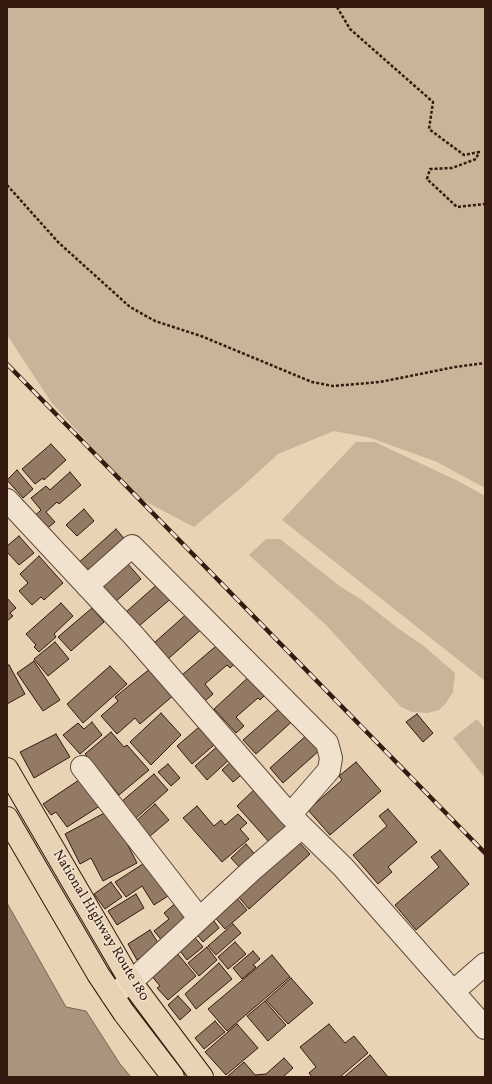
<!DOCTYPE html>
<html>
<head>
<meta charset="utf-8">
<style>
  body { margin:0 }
  #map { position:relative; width:492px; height:1084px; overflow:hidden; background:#e8d3b5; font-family:Vollkorn,serif }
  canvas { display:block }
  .frame { position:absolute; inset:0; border:8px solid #351a0f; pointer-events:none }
</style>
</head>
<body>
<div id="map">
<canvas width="492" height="1084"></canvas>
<div class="frame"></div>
</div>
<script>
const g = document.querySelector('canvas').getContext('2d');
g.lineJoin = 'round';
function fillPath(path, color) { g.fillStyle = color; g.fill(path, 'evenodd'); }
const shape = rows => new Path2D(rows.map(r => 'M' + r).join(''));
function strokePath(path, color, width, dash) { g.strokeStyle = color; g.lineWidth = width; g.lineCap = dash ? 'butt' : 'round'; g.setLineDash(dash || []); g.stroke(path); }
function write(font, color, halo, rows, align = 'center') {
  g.font = font + ' Vollkorn,serif'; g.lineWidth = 3; g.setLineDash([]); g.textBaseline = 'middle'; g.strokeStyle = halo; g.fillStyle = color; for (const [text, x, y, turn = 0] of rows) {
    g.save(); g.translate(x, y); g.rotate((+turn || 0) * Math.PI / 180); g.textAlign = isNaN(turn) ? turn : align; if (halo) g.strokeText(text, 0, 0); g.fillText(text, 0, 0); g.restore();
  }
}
fillPath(shape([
  [7,7,485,7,485,488,437,462,371,438,334,431,278,454,243,486,194,527,137,497,51,402,7,335],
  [356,442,375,442,458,481,485,496,485,681,282,520],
  [266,539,280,539,341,587,362,600,395,626,425,647,455,673,453,692,446,703,439,710,428,713,412,712,401,707,326,625,249,555],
  [477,719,485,729,485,778,453,738]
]), '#cab499');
const water = shape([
  [7,903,66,1007,86,1011,120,1064,131,1077,7,1077,7,903]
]);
fillPath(water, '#ab947d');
strokePath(water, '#7c6351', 1);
const building = shape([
  [51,444,66,460,44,480,43,478,35,484,22,469,51,444],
  [17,470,33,489,23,498,7,480,17,470],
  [70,472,81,485,59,504,57,502,46,512,55,522,44,531,32,518,41,510,31,498,46,486,50,490,70,472],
  [84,509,94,521,77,536,66,525,84,509],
  [116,529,128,543,88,579,76,565,116,529],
  [19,536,34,553,19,565,7,552,7,546,19,536],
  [39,556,63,583,44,600,41,597,32,605,19,591,28,583,20,574,39,556],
  [127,563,141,579,114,603,101,588,127,563],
  [161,581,174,596,139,626,126,612,161,581],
  [7,598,16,608,10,613,13,616,7,621,7,598],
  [61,603,73,616,54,634,56,637,39,652,34,647,36,645,26,634,61,603],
  [92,608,104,622,71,651,58,637,92,608],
  [190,611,204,627,168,659,154,643,190,611],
  [222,641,239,660,230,668,227,665,205,684,213,694,205,701,182,675,222,641],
  [55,642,69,659,48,676,34,659,55,642],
  [34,661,60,700,43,711,17,673,34,661],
  [9,665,25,694,7,704,7,666,9,665],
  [110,666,127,684,83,723,67,704,110,666],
  [151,668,174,695,140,724,135,718,117,734,101,716,118,701,115,697,151,668],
  [253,673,269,691,260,700,258,698,236,717,244,726,236,733,214,709,253,673],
  [283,705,296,718,256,754,243,740,283,705],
  [161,713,181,735,151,765,130,742,161,713],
  [417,714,433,733,423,742,406,722,417,714],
  [92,722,102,735,80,754,63,735,78,723,84,729,92,722],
  [199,727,214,745,192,764,177,746,199,727],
  [111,732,124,747,127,745,149,770,119,795,85,754,111,732],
  [56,734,70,757,34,778,20,752,56,734],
  [308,734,321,749,283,783,270,768,308,734],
  [219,745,231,758,207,780,195,766,219,745],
  [234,759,245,772,233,782,222,770,234,759],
  [356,762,381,791,330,835,308,810,342,780,339,776,356,762],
  [168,764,180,778,171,786,158,772,168,764],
  [154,774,168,790,135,819,121,802,154,774],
  [85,776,103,804,67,827,56,812,51,815,43,804,85,776],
  [257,787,291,825,270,843,237,806,257,787],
  [155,804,169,820,149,837,135,822,155,804],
  [197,806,214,826,221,820,225,825,238,814,247,823,240,829,249,839,222,862,183,818,197,806],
  [388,809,417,842,388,867,392,872,378,884,353,855,387,826,379,816,388,809],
  [110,810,137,863,103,881,91,858,80,864,65,834,110,810],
  [296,839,310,854,249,909,236,894,296,839],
  [246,844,258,858,243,871,231,858,246,844],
  [440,850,469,884,416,930,395,905,439,867,431,857,440,850],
  [146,862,168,896,154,905,142,886,126,897,115,882,146,862],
  [111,882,122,897,105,909,94,894,111,882],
  [136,894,144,908,117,925,108,911,136,894],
  [235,896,247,910,225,929,213,915,235,896],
  [177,902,192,919,164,943,154,931,169,919,164,913,177,902],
  [211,917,219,928,203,942,194,931,211,917],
  [233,924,241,933,216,955,208,946,233,924],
  [150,930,160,946,137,960,128,944,150,930],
  [192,934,203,947,187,960,177,947,192,934],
  [235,942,246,954,228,969,218,957,235,942],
  [207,947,217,960,199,976,188,963,207,947],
  [253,951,260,959,253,965,256,967,242,979,233,968,253,951],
  [176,952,196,976,168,1000,157,988,160,986,150,974,176,952],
  [272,955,290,977,227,1031,208,1009,272,955],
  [219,963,232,979,196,1009,185,994,219,963],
  [291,978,313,1003,288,1024,266,1000,291,978],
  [178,996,191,1010,180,1020,168,1005,178,996],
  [265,1001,286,1025,268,1041,247,1016,265,1001],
  [215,1021,225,1032,204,1049,195,1038,215,1021],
  [237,1024,258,1048,226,1075,205,1052,237,1024],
  [329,1024,345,1043,354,1036,368,1053,340,1077,312,1077,309,1073,316,1067,300,1047,329,1024],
  [370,1055,388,1077,344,1077,370,1055],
  [284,1058,293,1068,283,1077,227,1077,244,1062,255,1075,266,1074,284,1058]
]);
fillPath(building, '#927a65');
strokePath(building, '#351a0f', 1);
const minor = shape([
  [7,500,134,636,290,815,343,867,485,1028],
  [87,586,132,546,327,743,331,758,329,770,290,815],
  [82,767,199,918],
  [454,991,485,964],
  [112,995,131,982,252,870,302,827]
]);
const highway = shape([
  [7,769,131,982,202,1077],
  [7,818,98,974,124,1013,173,1077]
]);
strokePath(minor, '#624838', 24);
strokePath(highway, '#351a0f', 24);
strokePath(shape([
  [337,7,350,29,433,102,429,129,464,155,479,152,476,159,452,168,430,169,427,179,457,207,485,204],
  [7,185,58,242,130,307,155,321,201,336,312,382,333,386,380,382,455,367,485,363]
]), '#351a0f', 2.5, [3, 2]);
strokePath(minor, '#f0e2cf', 22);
strokePath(highway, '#e8d3b5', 22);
const rail = shape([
  [7,364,485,853]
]);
strokePath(rail, '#351a0f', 4.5);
strokePath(rail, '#f0e2cf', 3, [9]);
write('14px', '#351a0f', '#f0e2cf', [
  ["National Highway Route 180",100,926,59]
]);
</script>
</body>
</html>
